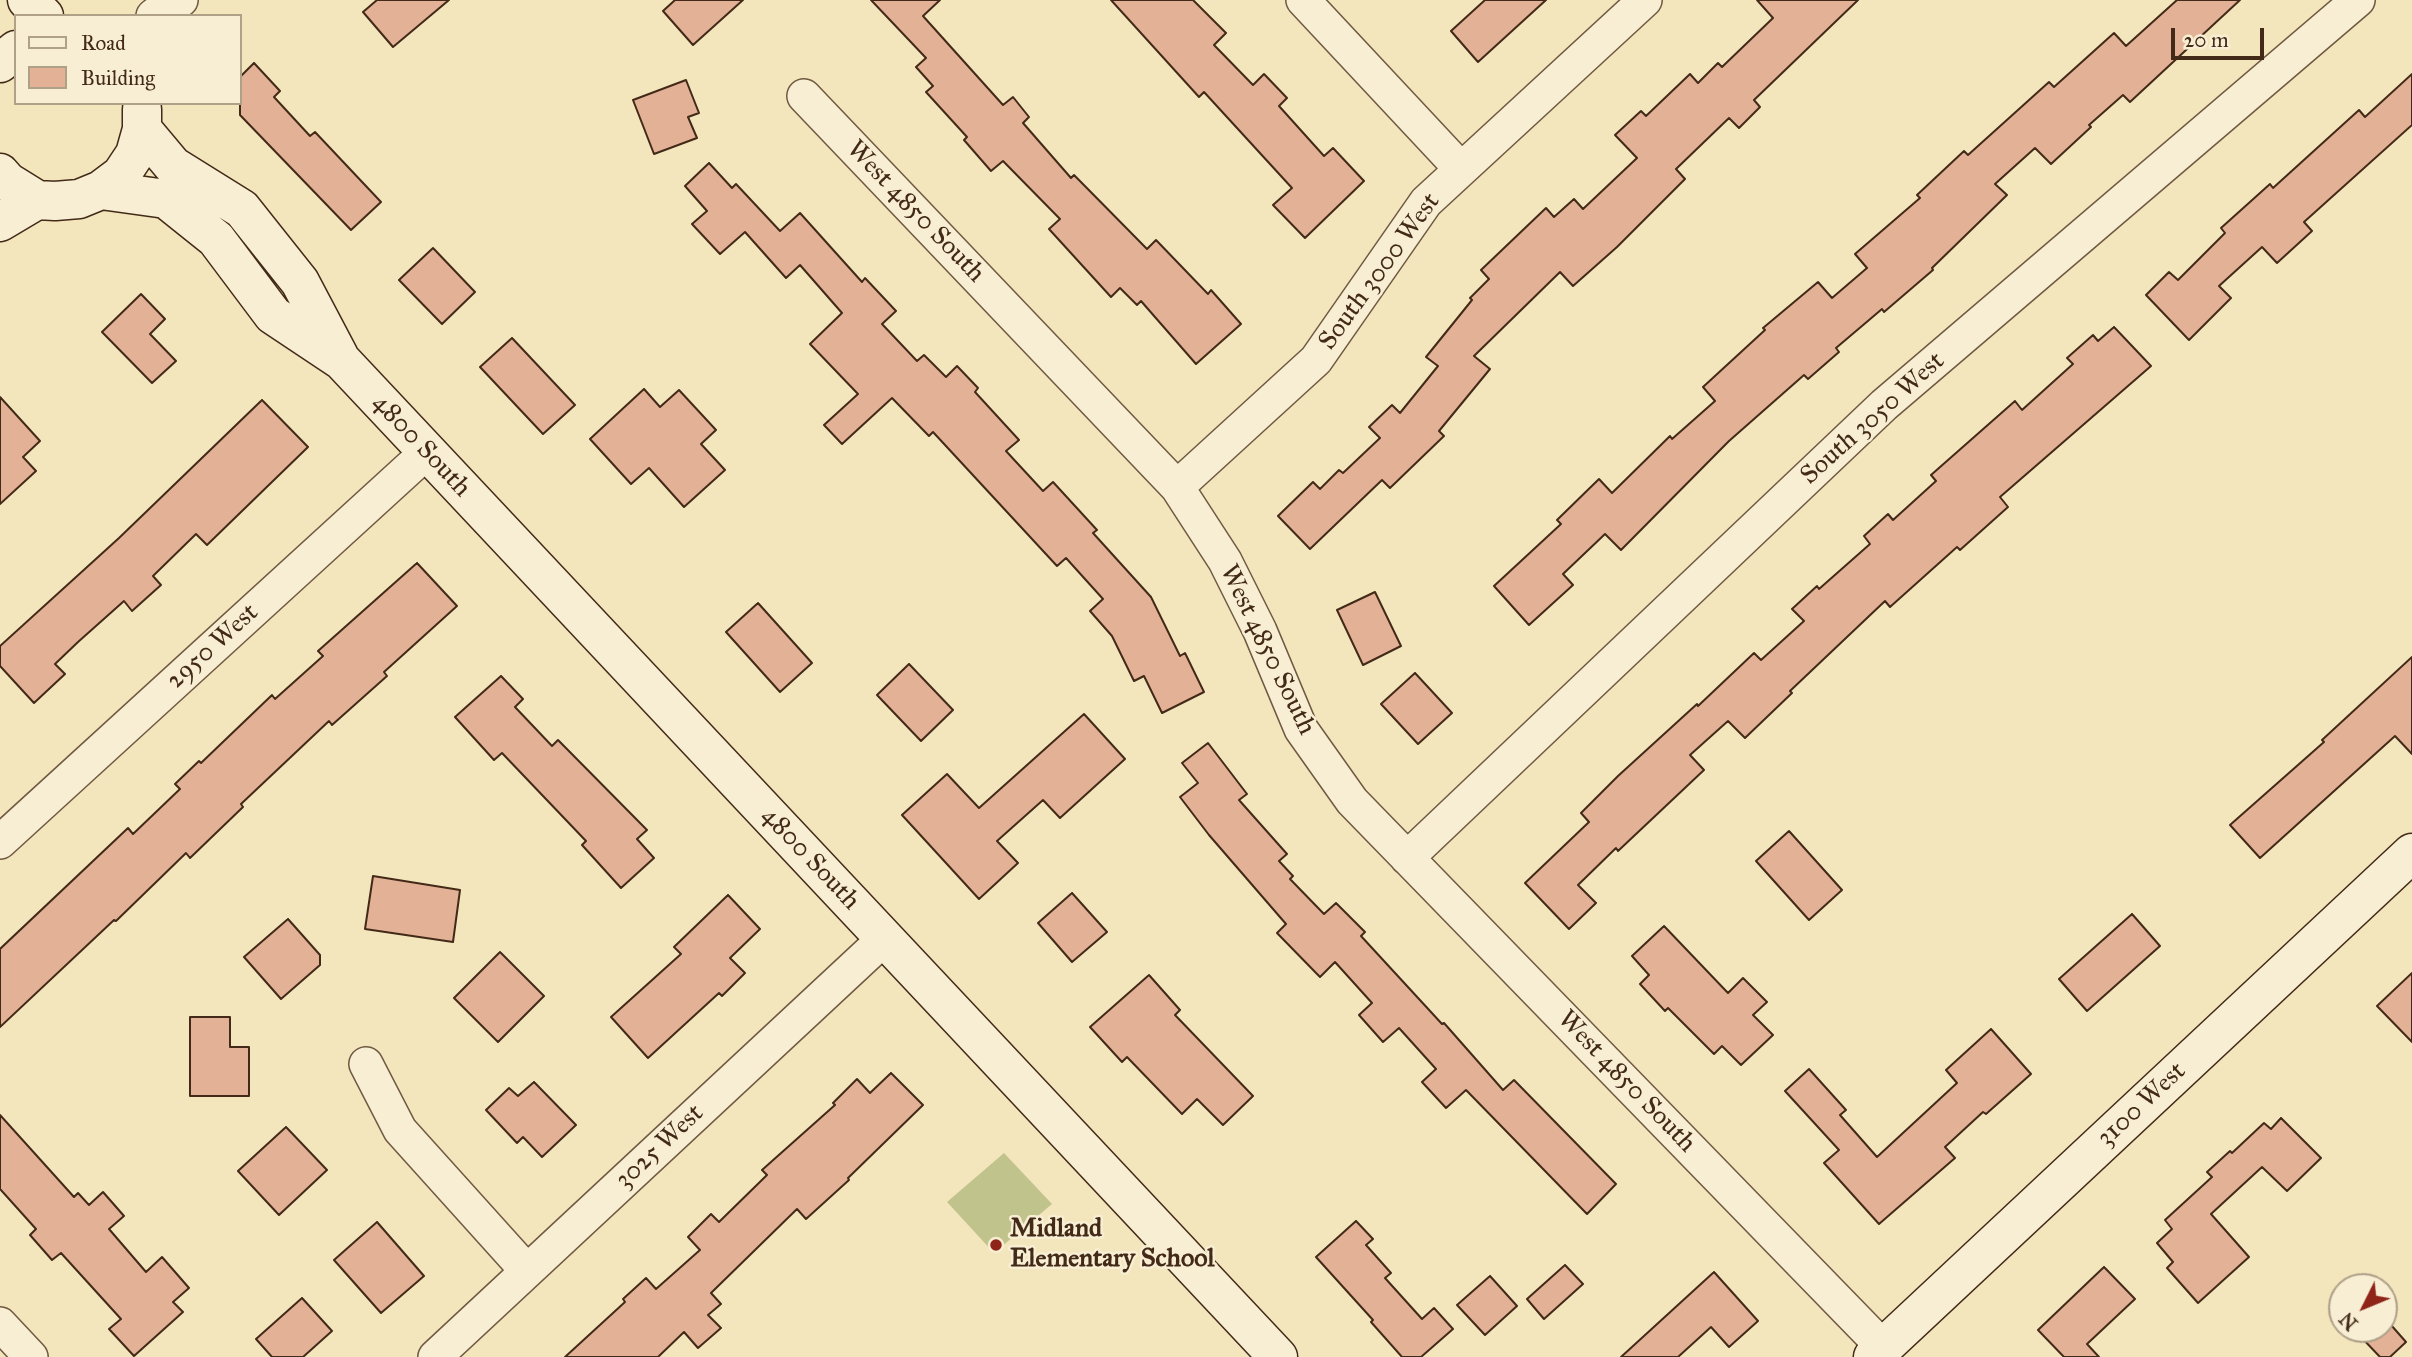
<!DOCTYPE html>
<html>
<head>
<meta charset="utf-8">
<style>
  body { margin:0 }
  #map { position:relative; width:2412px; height:1357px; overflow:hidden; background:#f3e5bc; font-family:"IM FELL Great Primer",serif }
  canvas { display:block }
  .legend { position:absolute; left:14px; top:14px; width:228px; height:91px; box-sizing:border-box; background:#f7eed3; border:2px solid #afa088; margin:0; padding:9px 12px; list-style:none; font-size:21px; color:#432a18 }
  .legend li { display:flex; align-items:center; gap:14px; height:35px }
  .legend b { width:35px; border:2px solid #afa088 }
  .north { position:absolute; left:2328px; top:1273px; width:70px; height:70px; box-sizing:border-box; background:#f7eed3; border:2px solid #afa088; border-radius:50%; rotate:227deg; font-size:19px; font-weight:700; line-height:28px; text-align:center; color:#432a18 }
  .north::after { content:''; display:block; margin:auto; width:24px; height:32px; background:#8f2418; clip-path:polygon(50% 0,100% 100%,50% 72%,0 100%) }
  .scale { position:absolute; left:2171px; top:28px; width:93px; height:32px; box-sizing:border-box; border:4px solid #432a18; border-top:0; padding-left:9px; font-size:21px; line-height:24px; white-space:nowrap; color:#432a18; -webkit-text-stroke:5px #f7eed3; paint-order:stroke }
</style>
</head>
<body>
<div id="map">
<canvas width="2412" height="1357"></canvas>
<ul class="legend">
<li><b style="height:9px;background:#f7eed3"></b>Road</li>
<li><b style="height:19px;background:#e3b195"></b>Building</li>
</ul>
<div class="north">N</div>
<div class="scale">20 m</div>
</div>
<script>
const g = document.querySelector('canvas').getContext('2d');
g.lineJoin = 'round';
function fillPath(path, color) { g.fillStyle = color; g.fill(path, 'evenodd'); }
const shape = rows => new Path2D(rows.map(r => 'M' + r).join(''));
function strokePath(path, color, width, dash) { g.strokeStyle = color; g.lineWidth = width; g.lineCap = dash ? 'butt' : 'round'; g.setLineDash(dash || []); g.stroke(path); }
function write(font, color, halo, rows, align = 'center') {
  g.font = font + ' "IM FELL Great Primer",serif'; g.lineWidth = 5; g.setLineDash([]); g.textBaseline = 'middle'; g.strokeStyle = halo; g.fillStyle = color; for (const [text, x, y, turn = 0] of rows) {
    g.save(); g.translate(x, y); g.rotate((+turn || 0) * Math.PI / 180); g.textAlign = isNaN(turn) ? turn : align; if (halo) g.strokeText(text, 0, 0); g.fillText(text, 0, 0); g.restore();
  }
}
fillPath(shape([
  [1004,1153,1052,1204,994,1253,947,1202]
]), '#c1c38d');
const building = shape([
  [377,0,449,0,393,47,363,12,377,0],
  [675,0,743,0,693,45,663,11,675,0],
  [871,0,940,0,923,16,1003,105,1013,97,1029,117,1023,123,1071,178,1074,175,1147,249,1156,240,1208,294,1211,290,1241,324,1196,364,1141,301,1137,305,1120,288,1111,297,1049,229,1060,219,1003,161,991,171,964,140,967,137,926,92,933,86,916,67,926,58,871,0],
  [1111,0,1193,0,1226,33,1214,45,1253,85,1264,74,1287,98,1279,106,1324,156,1333,148,1364,181,1305,238,1273,205,1292,188,1204,92,1199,97,1111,0],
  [1485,0,1546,0,1478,62,1451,31,1485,0],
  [1757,0,1858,0,1754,100,1760,107,1739,128,1729,118,1676,169,1685,179,1617,247,1573,286,1560,272,1474,356,1490,369,1439,431,1444,436,1390,488,1382,480,1310,549,1278,516,1313,482,1320,489,1339,470,1343,473,1380,438,1369,427,1392,405,1400,413,1438,366,1426,357,1472,300,1470,298,1489,279,1481,270,1546,208,1554,217,1574,199,1583,209,1637,158,1615,135,1641,111,1646,116,1690,74,1698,83,1718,63,1722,67,1773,18,1757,0],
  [2177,0,2240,0,2130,102,2123,95,2089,125,2091,127,2051,164,2035,148,1995,184,2007,195,1932,268,1933,270,1884,312,1882,309,1836,348,1839,352,1808,379,1804,375,1729,441,1621,550,1605,534,1563,574,1573,585,1529,625,1494,586,1561,524,1557,520,1599,479,1612,493,1670,436,1672,439,1715,401,1703,387,1765,330,1763,328,1818,282,1832,298,1867,268,1855,254,1920,198,1917,195,1964,151,1968,155,2049,82,2054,87,2114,33,2126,46,2177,0],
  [254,63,280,91,274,97,310,136,315,132,381,202,351,230,240,115,240,77,254,63],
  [2412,74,2412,125,2304,222,2312,231,2277,263,2262,247,2219,286,2231,298,2189,340,2146,295,2169,272,2178,280,2225,233,2221,228,2270,184,2273,188,2359,110,2365,117,2412,74],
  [686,80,699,113,688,117,697,138,654,154,633,100,686,80],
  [709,163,732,188,736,184,780,231,800,213,862,282,865,278,896,311,882,324,917,361,924,355,946,377,957,366,978,388,975,392,1019,440,1006,451,1043,491,1053,482,1097,530,1093,533,1151,597,1180,656,1185,653,1204,692,1162,713,1144,676,1134,681,1112,636,1090,611,1103,599,1066,558,1057,566,933,432,929,436,892,398,842,444,824,425,858,394,810,344,842,313,800,265,786,278,745,232,720,254,692,224,707,211,685,186,709,163],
  [433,248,475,292,442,324,399,280,433,248],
  [141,294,165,319,150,334,176,361,152,383,102,332,141,294],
  [2114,327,2151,366,2000,497,2008,507,1960,550,1957,547,1890,607,1885,601,1790,691,1792,693,1745,738,1728,721,1690,755,1704,770,1618,851,1616,848,1578,885,1596,903,1569,929,1525,883,1589,822,1581,813,1618,776,1697,704,1698,706,1754,653,1761,660,1804,621,1792,609,1817,586,1819,589,1870,544,1864,536,1888,514,1893,520,1936,481,1931,475,2015,401,2022,410,2073,364,2067,358,2093,335,2098,341,2114,327],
  [512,338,575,405,543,434,480,367,512,338],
  [644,389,660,407,679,390,716,430,701,444,725,470,684,507,649,468,631,484,590,439,644,389],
  [0,397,40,441,23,457,36,471,0,504,0,397],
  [262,400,308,447,207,545,196,534,153,576,161,585,132,611,124,601,78,642,55,664,65,674,34,703,0,666,0,646,119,538,262,400],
  [417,563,457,606,384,672,387,676,332,725,329,721,241,804,243,807,190,858,186,853,116,921,114,920,0,1027,0,949,128,828,133,834,180,789,175,784,199,761,201,763,272,695,275,699,323,656,318,651,417,563],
  [1375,592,1401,646,1363,665,1337,610,1375,592],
  [758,603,812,663,780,692,726,632,758,603],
  [2412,657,2412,754,2395,736,2260,858,2230,825,2324,742,2322,740,2412,657],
  [909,664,953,710,921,741,877,695,909,664],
  [1415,673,1452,713,1418,744,1381,704,1415,673],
  [501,676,523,699,515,707,552,746,558,740,647,830,637,839,654,858,621,888,582,845,586,841,502,753,494,760,455,717,501,676],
  [1084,714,1125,759,1060,818,1043,800,997,841,1018,863,979,899,902,815,947,774,979,808,1084,714],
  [1208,743,1247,794,1239,800,1287,854,1279,861,1293,876,1290,879,1324,914,1336,903,1365,932,1361,936,1442,1024,1444,1023,1503,1090,1514,1080,1616,1184,1587,1214,1466,1090,1446,1108,1422,1082,1436,1069,1399,1028,1383,1042,1359,1015,1372,1003,1335,962,1320,977,1277,933,1286,924,1209,835,1180,797,1198,783,1182,763,1208,743],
  [1789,831,1842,890,1809,920,1756,861,1789,831],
  [373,876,460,890,453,942,365,929,373,876],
  [1072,893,1107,932,1072,962,1038,923,1072,893],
  [728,895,760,929,730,958,745,973,722,996,719,993,648,1058,611,1017,681,954,674,947,728,895],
  [2132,914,2160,946,2087,1011,2059,979,2132,914],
  [288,919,320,955,320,965,281,999,244,957,288,919],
  [1664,926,1728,993,1743,978,1767,1002,1753,1015,1773,1035,1741,1065,1722,1046,1714,1054,1668,1008,1665,1011,1640,984,1649,975,1632,956,1664,926],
  [500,952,544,996,498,1042,454,998,500,952],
  [2412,973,2412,1042,2377,1006,2412,973],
  [1149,975,1180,1010,1175,1015,1253,1096,1223,1125,1197,1099,1182,1114,1127,1057,1122,1062,1090,1027,1149,975],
  [190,1017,230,1017,230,1047,249,1047,249,1096,190,1096,190,1017],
  [1991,1029,2031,1074,1986,1114,1983,1112,1945,1147,1955,1158,1879,1224,1824,1163,1839,1150,1785,1091,1809,1069,1846,1110,1840,1115,1877,1157,1957,1083,1946,1070,1991,1029],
  [891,1073,923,1105,848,1178,849,1180,806,1219,797,1209,711,1293,721,1304,708,1315,721,1328,698,1348,684,1332,658,1357,565,1357,625,1302,623,1299,646,1278,656,1289,700,1250,688,1237,711,1214,719,1222,767,1175,762,1170,835,1105,833,1103,857,1079,870,1093,891,1073],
  [534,1082,576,1125,542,1157,523,1137,517,1143,486,1110,509,1088,518,1096,534,1082],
  [0,1115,74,1197,78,1193,89,1205,103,1192,124,1216,109,1229,146,1272,162,1257,189,1288,173,1302,183,1312,134,1356,109,1329,121,1319,61,1253,52,1260,30,1235,36,1229,0,1189,0,1115],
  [2281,1118,2321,1158,2287,1191,2262,1167,2211,1214,2249,1257,2198,1303,2167,1268,2173,1262,2157,1243,2172,1229,2165,1220,2212,1177,2207,1172,2230,1151,2232,1153,2264,1123,2271,1129,2281,1118],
  [286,1127,327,1170,279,1215,238,1171,286,1127],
  [1356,1221,1373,1239,1366,1245,1391,1273,1385,1278,1422,1319,1434,1308,1453,1329,1421,1357,1402,1357,1371,1322,1373,1320,1316,1257,1356,1221],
  [377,1222,424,1276,381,1313,334,1260,377,1222],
  [1565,1265,1583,1284,1544,1319,1527,1299,1565,1265],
  [2104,1267,2135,1299,2087,1344,2099,1357,2064,1357,2038,1330,2104,1267],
  [1714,1272,1758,1321,1729,1347,1711,1327,1678,1357,1621,1357,1714,1272],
  [1490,1276,1517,1306,1485,1335,1457,1305,1490,1276],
  [302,1298,332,1331,303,1357,272,1357,256,1339,302,1298],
  [2384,1317,2406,1342,2390,1357,2380,1357,2361,1337,2370,1329,2384,1329,2384,1317]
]);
fillPath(building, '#e3b195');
strokePath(building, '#432a18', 2);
const street = shape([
  [1303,0,1461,169],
  [153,16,168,4,181,0],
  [804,96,1177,487,1225,561,1260,631,1301,729,1352,801,1883,1347],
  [1177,487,1316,360,1426,202,1645,0],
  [0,842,427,452],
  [1407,858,1884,405,2358,0],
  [366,1064,400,1130,527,1271],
  [0,1324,31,1357],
  [435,1357,885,938]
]);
const secondary = shape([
  [27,0,44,16],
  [0,63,16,50],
  [142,129,173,166,242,209,300,282,339,356],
  [0,173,8,182,37,200,55,201,79,199,101,190,121,175,135,154,142,129,142,109],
  [101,190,166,199,216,239,273,315,342,361,1278,1357],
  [0,222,37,200],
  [1873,1357,2412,853]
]);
strokePath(street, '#6f5941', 36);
strokePath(secondary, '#432a18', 41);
strokePath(street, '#f7eed3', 33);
strokePath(secondary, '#f7eed3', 38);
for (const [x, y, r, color] of [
  [996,1245,7,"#8f2418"]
]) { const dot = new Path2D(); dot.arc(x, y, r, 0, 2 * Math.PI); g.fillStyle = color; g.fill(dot); strokePath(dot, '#f7eed3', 2.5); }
write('26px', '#432a18', '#f7eed3', [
  ["West 4850 South",915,212,46],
  ["South 3000 West",1380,272,-54],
  ["South 3050 West",1873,419,-42],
  ["4800 South",421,446,47],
  ["2950 West",213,647,-42],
  ["West 4850 South",1267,650,64],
  ["4800 South",810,859,47],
  ["West 4850 South",1626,1082,46],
  ["3100 West",2142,1105,-43],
  ["3025 West",660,1147,-43]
]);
write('bold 26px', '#432a18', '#f7eed3', [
  ["Midland",1010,1230],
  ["Elementary School",1010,1260]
], 'left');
</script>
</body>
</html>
